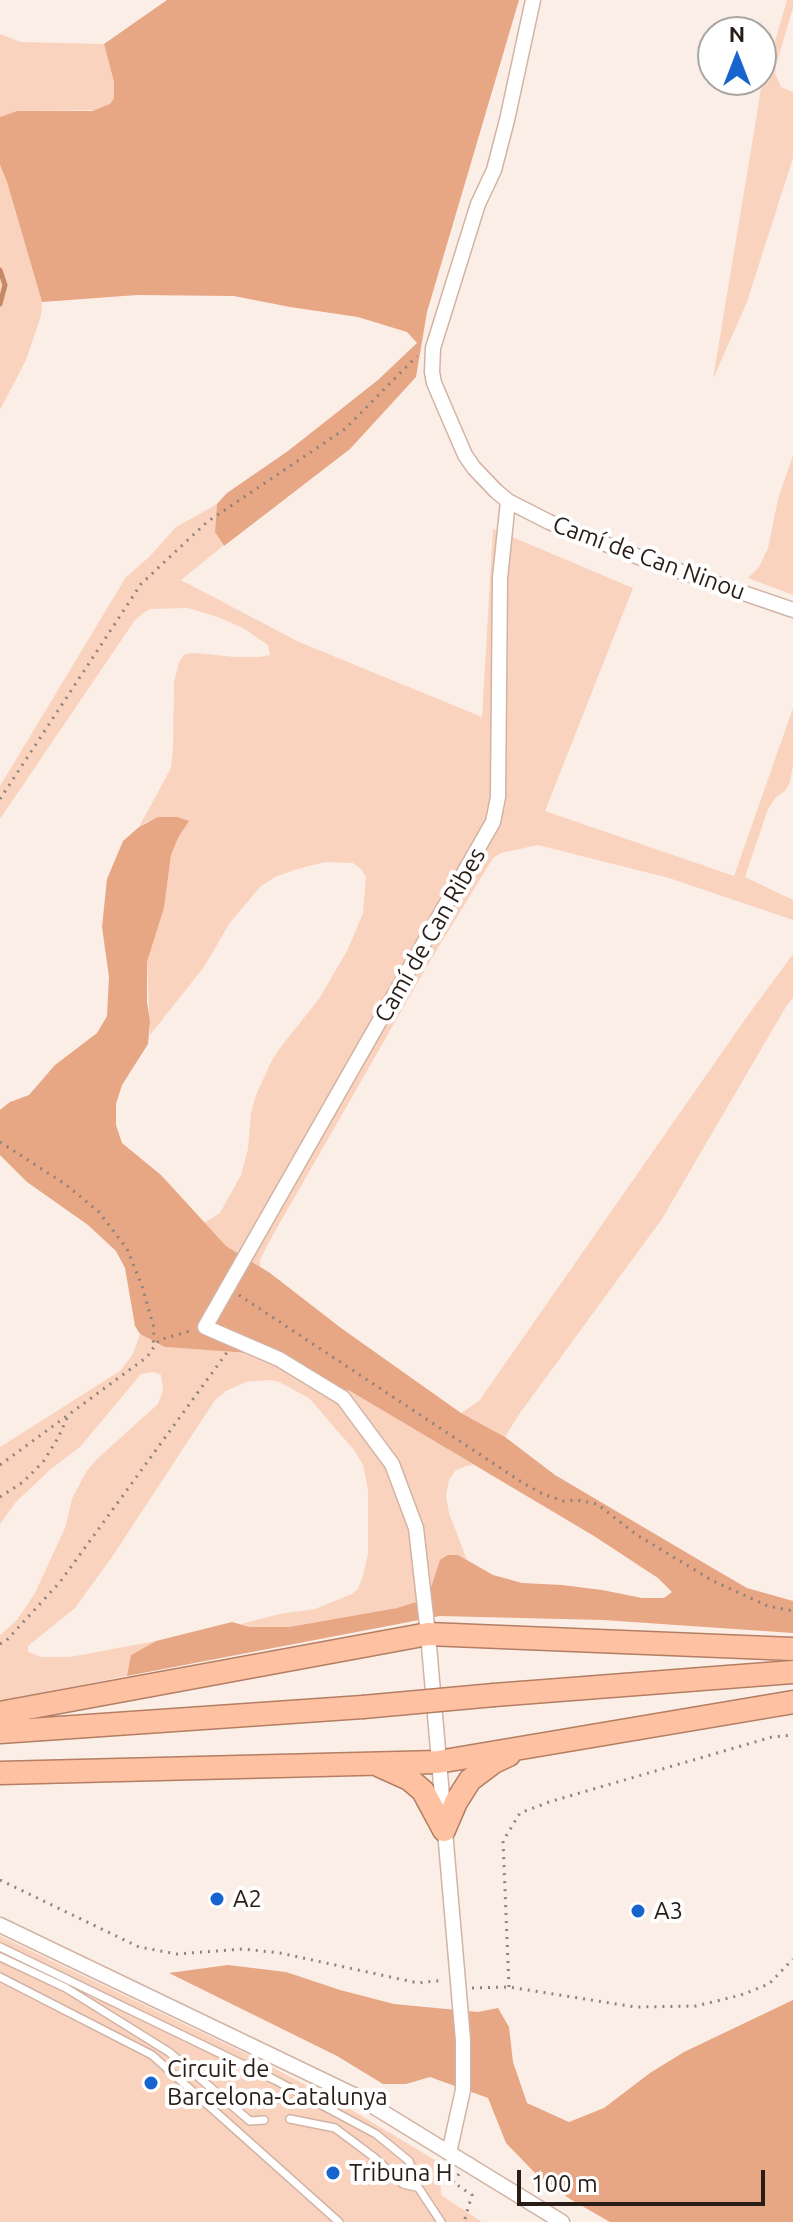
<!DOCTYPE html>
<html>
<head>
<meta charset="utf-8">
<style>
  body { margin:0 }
  #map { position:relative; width:793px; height:2222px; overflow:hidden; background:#fbeee7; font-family:Ubuntu,sans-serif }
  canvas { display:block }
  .north { position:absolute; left:697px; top:16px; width:80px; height:80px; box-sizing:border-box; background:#fff; border:2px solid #a9a5a3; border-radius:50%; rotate:0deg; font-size:22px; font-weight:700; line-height:32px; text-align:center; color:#291d18 }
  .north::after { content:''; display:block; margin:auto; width:28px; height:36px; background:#1764cf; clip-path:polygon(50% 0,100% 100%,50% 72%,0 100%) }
  .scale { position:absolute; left:517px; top:2170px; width:248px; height:36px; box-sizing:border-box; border:4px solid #291d18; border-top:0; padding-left:10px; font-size:24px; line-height:28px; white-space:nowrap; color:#291d18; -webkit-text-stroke:6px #fff; paint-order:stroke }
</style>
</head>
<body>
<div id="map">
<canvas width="793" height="2222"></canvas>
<div class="north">N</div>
<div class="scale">100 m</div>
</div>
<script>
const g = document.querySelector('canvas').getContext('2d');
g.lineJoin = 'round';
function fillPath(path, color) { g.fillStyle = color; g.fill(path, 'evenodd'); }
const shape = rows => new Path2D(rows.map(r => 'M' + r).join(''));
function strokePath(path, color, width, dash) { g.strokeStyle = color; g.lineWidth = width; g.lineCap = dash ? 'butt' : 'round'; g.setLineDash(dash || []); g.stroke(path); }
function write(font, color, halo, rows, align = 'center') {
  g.font = font + ' Ubuntu,sans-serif'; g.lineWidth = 8; g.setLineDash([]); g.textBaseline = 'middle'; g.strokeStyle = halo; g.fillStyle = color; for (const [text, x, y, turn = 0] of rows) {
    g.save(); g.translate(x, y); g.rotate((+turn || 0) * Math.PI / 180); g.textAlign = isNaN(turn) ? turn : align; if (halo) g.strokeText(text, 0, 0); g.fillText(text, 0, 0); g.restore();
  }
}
fillPath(shape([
  [787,0,793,0,793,8,776,65,775,73,781,87,793,92,793,158,747,302,713,379,761,89],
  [0,34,21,42,104,44,114,82,114,98,110,104,99,110,17,111,0,117],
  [0,165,7,182,42,302,41,316,26,360,0,410],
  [793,455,793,595,748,578,759,567,768,548,778,499],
  [217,504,215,532,223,546,181,580,299,642,482,717,493,529,633,588,545,811,734,876,793,708,793,766,790,782,785,791,776,797,768,809,745,877,793,900,793,920,669,878,538,845,501,853,493,858,427,966,269,1242,260,1260,260,1267,226,1246,204,1223,220,1213,241,1175,248,1149,251,1113,256,1095,272,1060,283,1044,319,999,348,949,363,913,366,877,361,869,353,863,325,862,294,870,275,877,260,887,229,924,204,967,150,1035,147,962,164,908,171,855,179,836,148,821,139,827,171,768,173,748,174,682,179,662,185,654,194,653,236,657,260,657,270,655,268,645,243,628,218,617,188,608,150,609,142,614,135,620,0,819,0,786,126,577,149,557,176,527],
  [793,954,793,998,787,1005,662,1219,520,1413,505,1437,461,1413,479,1401,746,1018],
  [140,1334,165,1347,248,1353,300,1378,350,1391,474,1465,466,1466,455,1471,449,1480,446,1496,449,1513,467,1560,458,1555,449,1555,437,1569,431,1587,416,1602,397,1608,289,1627,250,1627,241,1624,279,1614,315,1609,352,1594,358,1589,363,1575,368,1554,368,1490,363,1465,354,1450,309,1398,279,1382,271,1380,246,1382,226,1391,215,1400,112,1557,75,1608,28,1646,28,1652,41,1657,70,1657,156,1641,131,1655,127,1676,0,1701,0,1635,17,1620,35,1593,65,1528,72,1499,86,1472,97,1459,158,1404,163,1390,161,1375,154,1372,141,1374,80,1447,51,1469,16,1502,0,1524,0,1447,120,1371,133,1354],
  [0,1936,257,2059,345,2106,440,2163,441,2195,482,2222,0,2222]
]), '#fad3bf');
fillPath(shape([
  [167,0,519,0,427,312,416,377,350,449,224,546,215,532,217,504,227,493,288,451,378,380,417,343,407,332,358,317,290,307,234,296,137,295,42,302,7,182,0,165,0,117,17,111,92,111,110,104,114,98,114,82,104,44],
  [158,817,177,817,189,821,179,836,171,855,164,908,147,962,147,1002,150,1021,148,1044,122,1085,116,1104,116,1125,122,1143,161,1175,226,1246,270,1273,341,1328,461,1413,505,1437,555,1475,716,1570,747,1588,793,1601,793,1633,603,1620,440,1616,127,1676,131,1655,156,1641,232,1622,250,1627,289,1627,397,1608,416,1602,431,1587,440,1560,448,1555,458,1555,493,1575,522,1583,562,1585,602,1590,642,1598,664,1598,672,1592,658,1578,594,1536,350,1391,300,1378,248,1353,165,1347,140,1334,135,1326,125,1268,116,1251,88,1225,27,1182,0,1155,0,1110,10,1102,29,1095,55,1065,97,1033,107,1016,109,977,102,927,107,879,123,841,139,827],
  [228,1965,286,1972,340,1990,394,2004,478,2012,498,2008,509,2027,513,2062,527,2103,569,2122,604,2108,650,2073,684,2052,793,2000,793,2222,610,2222,570,2199,535,2173,506,2143,488,2098,430,2077,406,2084,383,2084,337,2056,169,1973]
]), '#e7a684');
strokePath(shape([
  [0,270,5,285,0,304]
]), '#c78867', 5);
const service = shape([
  [0,1947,275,2080,376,2134,409,2161,418,2187,441,2222],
  [0,1957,66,1988,169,2052,250,2121,264,2120],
  [0,1977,152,2055,339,2222],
  [290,2119,335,2128,375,2158,403,2184,416,2187]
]);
const minor = shape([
  [533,0,507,120,494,170,478,204,433,348,432,372,434,383,465,455,474,468,496,491,508,501,549,522,644,559,793,610],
  [0,1925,358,2097,562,2222],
  [449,2153,463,2090,463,2040,428,1634,416,1528,392,1464,343,1398,279,1359,205,1327,493,822,498,797,500,578,508,501]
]);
const trunk = shape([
  [494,1695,793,1672],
  [0,1713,428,1634,793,1649],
  [0,1732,363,1707],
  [380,1766,409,1779,423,1791,444,1830],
  [0,1773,438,1762,793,1702],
  [444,1830,456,1802,470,1780,494,1762,509,1755]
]);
strokePath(service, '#d2b3a4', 10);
strokePath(minor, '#d2b3a4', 17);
strokePath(trunk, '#b37e63', 25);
strokePath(shape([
  [0,799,141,584,207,522,345,429,417,356],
  [0,1142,65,1184,99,1212,127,1249,142,1286,154,1328,153,1349],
  [239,1295,523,1483,543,1494,563,1501,577,1500,597,1504,637,1535,713,1581,768,1606,793,1611],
  [0,1465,147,1357,159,1340,190,1331],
  [0,1497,23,1482,43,1462,58,1438,67,1418],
  [0,1644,6,1641,60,1582,228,1351],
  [0,1880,139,1947,177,1954,243,1949,280,1953,418,1983,444,1980],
  [509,1987,503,1841,520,1813,549,1802,772,1737,793,1735],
  [472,1988,509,1987,635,2007,696,2006,741,1995,769,1984,793,1959],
  [459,2174,453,2182,472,2195,464,2222]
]), '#8f827c', 3, [2, 6]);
strokePath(service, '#fff', 7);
strokePath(minor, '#fff', 14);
strokePath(trunk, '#fec2a3', 22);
const trunkBridge = shape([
  [363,1707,494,1695]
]);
strokePath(trunkBridge, '#b37e63', 25, []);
strokePath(trunkBridge, '#fec2a3', 22);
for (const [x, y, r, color] of [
  [217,1899,8,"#1764cf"],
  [638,1911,8,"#1764cf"],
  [151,2083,8,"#1764cf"],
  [333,2173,8,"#1764cf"]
]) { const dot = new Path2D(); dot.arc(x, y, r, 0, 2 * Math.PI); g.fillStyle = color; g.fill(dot); strokePath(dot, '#fff', 3); }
write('24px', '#291d18', '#fff', [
  ["Camí de Can Ninou",649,558,20],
  ["Camí de Can Ribes",430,935,-60]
]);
write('24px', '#291d18', '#fff', [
  ["A2",233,1899],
  ["A3",654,1911],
  ["Circuit de",167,2069],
  ["Barcelona-Catalunya",167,2097],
  ["Tribuna H",349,2173]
], 'left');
</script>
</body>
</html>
